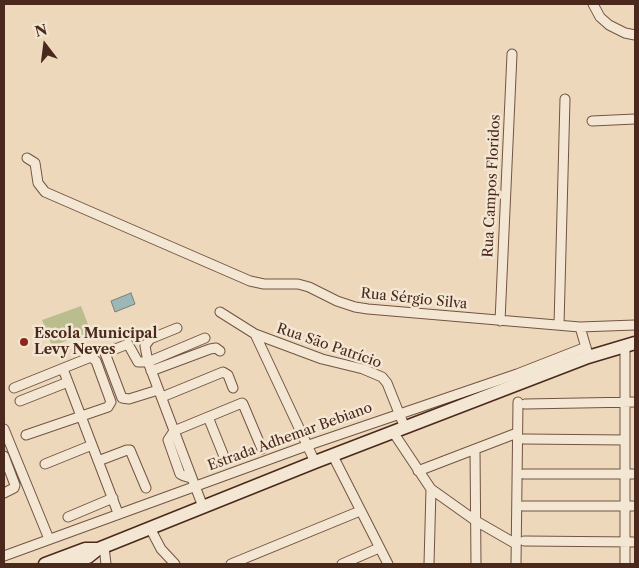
<!DOCTYPE html>
<html>
<head>
<meta charset="utf-8">
<style>
  body { margin:0 }
  #map { position:relative; width:639px; height:568px; overflow:hidden; background:#edd8bb; font-family:"Libre Caslon Text",serif }
  canvas { display:block }
  .frame { position:absolute; inset:0; border:5px solid #4a281b; pointer-events:none }
  .north { position:absolute; left:20px; top:20px; width:50px; height:50px; -webkit-text-stroke:4px #f3e6d3; paint-order:stroke; rotate:345deg; font-size:14px; font-weight:700; line-height:20px; text-align:center; color:#4a281b }
  .north::after { content:''; display:block; margin:auto; width:18px; height:22px; background:#4a281b; clip-path:polygon(50% 0,100% 100%,50% 72%,0 100%) }
</style>
</head>
<body>
<div id="map">
<canvas width="639" height="568"></canvas>
<div class="frame"></div>
<div class="north">N</div>
</div>
<script>
const g = document.querySelector('canvas').getContext('2d');
g.lineJoin = 'round';
function fillPath(path, color) { g.fillStyle = color; g.fill(path, 'evenodd'); }
const shape = rows => new Path2D(rows.map(r => 'M' + r).join(''));
function strokePath(path, color, width, dash) { g.strokeStyle = color; g.lineWidth = width; g.lineCap = dash ? 'butt' : 'round'; g.setLineDash(dash || []); g.stroke(path); }
function write(font, color, halo, rows, align = 'center') {
  g.font = font + ' "Libre Caslon Text",serif'; g.lineWidth = 5; g.setLineDash([]); g.textBaseline = 'middle'; g.strokeStyle = halo; g.fillStyle = color; for (const [text, x, y, turn = 0] of rows) {
    g.save(); g.translate(x, y); g.rotate((+turn || 0) * Math.PI / 180); g.textAlign = isNaN(turn) ? turn : align; if (halo) g.strokeText(text, 0, 0); g.fillText(text, 0, 0); g.restore();
  }
}
fillPath(shape([
  [81,306,91,332,52,346,42,320]
]), '#babe8e');
const water = shape([
  [131,293,135,304,115,312,111,301,131,293]
]);
fillPath(water, '#9bb8b7');
strokePath(water, '#7b7e79', 1);
const minor = shape([
  [593,4,600,17,609,25,625,33,635,35],
  [592,121,635,119],
  [27,158,35,163,38,183,45,192,250,281,264,284,298,284,309,287,337,301,355,307,368,309,580,327,635,325],
  [220,312,255,334,322,359,363,369,382,377,387,383,405,428],
  [500,321,512,54],
  [559,325,565,99],
  [580,327,587,351],
  [177,328,150,339,145,346,148,362,203,507],
  [255,334,315,462],
  [63,369,118,513],
  [151,371,210,349,216,348,220,351],
  [14,388,91,357,96,361,111,402,108,407,26,435],
  [158,390,129,399,122,398,105,353,128,344,138,362,148,362,205,338],
  [162,397,223,372,228,375,233,388],
  [20,401,68,382],
  [525,404,635,402],
  [208,417,223,454],
  [4,429,49,539],
  [393,432,431,489,476,521,516,544],
  [524,439,625,440],
  [475,449,476,564],
  [4,456,15,485,14,488,4,493],
  [333,456,388,564],
  [98,461,127,450,130,450,146,488],
  [45,464,92,445],
  [418,471,517,433],
  [524,474,635,474],
  [191,478,184,476,180,474,168,440,174,431,242,403,243,404,262,449],
  [523,506,635,506],
  [68,517,113,498],
  [150,528,161,549,175,564],
  [524,541,635,542],
  [104,547,106,564],
  [4,556,306,446,517,374,586,347],
  [231,564,360,511],
  [342,564,379,548],
  [429,564,431,489],
  [516,564,518,402],
  [625,564,625,345]
]);
const secondary = shape([
  [45,564,85,549,98,549,315,462,588,357,635,343],
  [70,564,88,557,98,549]
]);
strokePath(minor, '#735443', 11);
strokePath(secondary, '#4a281b', 15);
strokePath(minor, '#f3e6d3', 9);
strokePath(secondary, '#f3e6d3', 12);
for (const [x, y, r, color] of [
  [24,342,5,"#8f2418"]
]) { const dot = new Path2D(); dot.arc(x, y, r, 0, 2 * Math.PI); g.fillStyle = color; g.fill(dot); strokePath(dot, '#f3e6d3', 2); }
write('14px', '#4a281b', '#f3e6d3', [
  ["Rua Campos Floridos",492,186,-87],
  ["Rua Sérgio Silva",414,299,6],
  ["Rua São Patrício",329,346,19],
  ["Estrada Adhemar Bebiano",290,437,-20]
]);
write('bold 14px', '#4a281b', '#f3e6d3', [
  ["Escola Municipal",34,334],
  ["Levy Neves",34,350]
], 'left');
</script>
</body>
</html>
